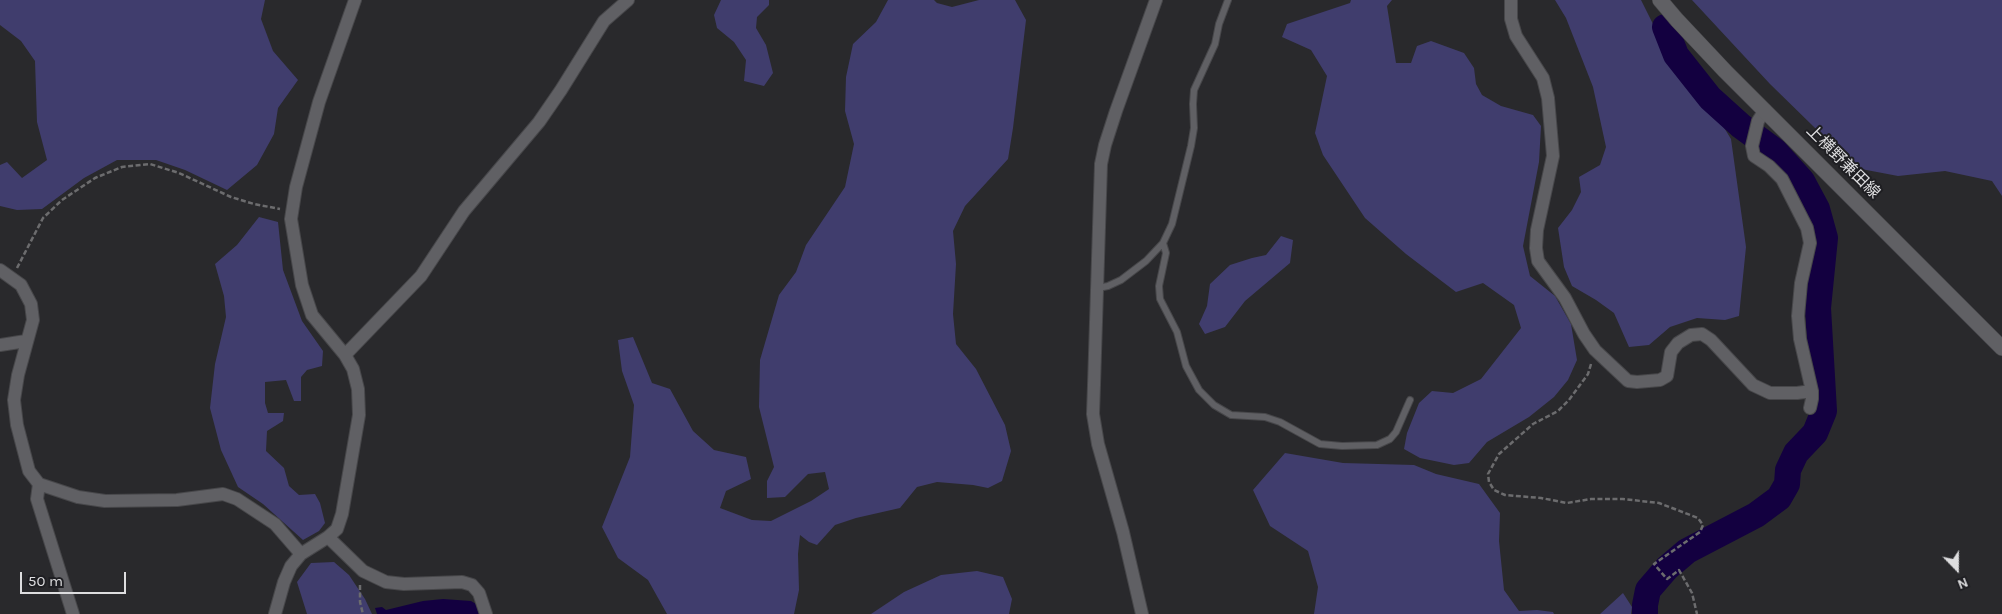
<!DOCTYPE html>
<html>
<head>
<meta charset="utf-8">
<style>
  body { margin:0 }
  #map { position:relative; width:2002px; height:614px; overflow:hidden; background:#29292c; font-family:Karla,sans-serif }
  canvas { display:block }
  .north { position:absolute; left:1932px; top:544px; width:50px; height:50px; -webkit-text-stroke:4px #1f1f23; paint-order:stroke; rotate:158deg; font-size:14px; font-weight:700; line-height:20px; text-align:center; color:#dddddf }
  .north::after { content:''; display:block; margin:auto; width:18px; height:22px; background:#dddddf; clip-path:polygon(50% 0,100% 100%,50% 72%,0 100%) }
  .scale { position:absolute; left:20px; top:572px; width:106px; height:22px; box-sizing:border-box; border:2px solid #dddddf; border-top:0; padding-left:6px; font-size:15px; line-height:18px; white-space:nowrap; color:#dddddf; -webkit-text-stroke:4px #1f1f23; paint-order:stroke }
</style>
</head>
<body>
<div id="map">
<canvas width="2002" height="614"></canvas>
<div class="north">N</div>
<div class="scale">50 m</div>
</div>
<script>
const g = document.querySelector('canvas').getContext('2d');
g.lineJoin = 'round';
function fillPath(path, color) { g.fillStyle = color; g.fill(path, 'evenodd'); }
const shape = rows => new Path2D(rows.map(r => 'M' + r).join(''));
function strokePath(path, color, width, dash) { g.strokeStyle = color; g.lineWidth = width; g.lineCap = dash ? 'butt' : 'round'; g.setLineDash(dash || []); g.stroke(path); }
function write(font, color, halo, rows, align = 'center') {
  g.font = font + ' Karla,"Noto Sans JP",sans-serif'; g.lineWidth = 4; g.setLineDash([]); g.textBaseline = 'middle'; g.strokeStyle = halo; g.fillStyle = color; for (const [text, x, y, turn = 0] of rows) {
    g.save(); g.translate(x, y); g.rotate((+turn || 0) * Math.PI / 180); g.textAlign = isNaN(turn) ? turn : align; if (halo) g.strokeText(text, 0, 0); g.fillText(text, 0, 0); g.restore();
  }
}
fillPath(shape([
  [0,0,265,0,261,19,273,51,298,80,278,108,274,134,257,165,227,190,185,170,156,160,117,160,84,178,42,209,17,210,0,206,0,165,7,162,22,178,47,160,37,122,35,61,21,41,0,25],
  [721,0,769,0,769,5,757,17,756,28,766,45,773,73,764,86,744,81,746,60,734,42,717,28,714,15],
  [888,0,934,0,937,3,952,7,979,0,1015,0,1026,20,1013,128,1008,159,965,206,953,231,956,264,953,314,956,344,976,369,1005,425,1011,451,1002,481,988,488,973,485,937,482,917,487,900,508,856,518,835,525,817,545,809,542,800,535,798,554,799,590,794,614,667,614,648,580,618,558,602,527,630,457,634,405,622,371,618,340,633,337,652,383,670,389,693,431,714,450,746,457,751,479,726,491,720,508,752,520,771,521,811,501,829,489,825,472,808,474,785,497,767,498,767,481,774,467,759,407,760,360,779,295,796,272,806,245,845,187,854,144,845,111,846,77,853,44,876,22],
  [1351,0,1392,0,1387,6,1396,63,1411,63,1417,46,1431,41,1464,53,1474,68,1476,84,1482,95,1501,106,1533,115,1541,126,1539,162,1523,246,1530,276,1555,296,1571,324,1577,360,1568,380,1554,397,1529,417,1487,442,1469,463,1454,465,1420,458,1404,449,1407,433,1419,403,1432,391,1453,393,1481,379,1521,328,1514,305,1483,283,1456,292,1406,254,1365,218,1323,155,1315,133,1327,76,1311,50,1282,37,1287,24,1350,3],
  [1555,0,1641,0,1665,48,1687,85,1720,121,1731,139,1746,247,1739,316,1725,320,1697,318,1670,327,1649,345,1629,347,1614,313,1596,300,1572,286,1564,267,1558,228,1572,210,1581,192,1579,177,1600,165,1606,147,1593,87,1566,18],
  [1692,0,2002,0,2002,196,1992,181,1945,171,1898,176,1856,168,1770,84],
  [259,217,278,222,283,270,302,321,323,351,322,366,307,370,301,377,301,401,294,401,286,380,265,382,265,403,268,413,284,413,283,421,267,431,266,451,284,468,289,486,299,495,315,494,320,503,325,523,319,531,303,540,263,504,238,487,221,450,210,408,215,364,226,317,224,296,215,264,237,245],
  [1281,236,1293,240,1290,263,1245,301,1225,327,1205,334,1199,324,1207,306,1210,284,1230,265,1252,258,1266,255],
  [1285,453,1343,463,1414,465,1436,474,1479,484,1500,513,1499,541,1504,590,1519,611,1537,610,1553,612,1554,614,1314,614,1318,587,1308,551,1270,526,1253,490],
  [334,562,349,575,365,599,372,614,307,614,297,582,311,563],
  [977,571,1003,577,1012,599,1009,614,871,614,904,592,941,575],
  [1623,593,1632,607,1631,614,1600,614]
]), '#403d6d');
fillPath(shape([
  [443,599,471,601,476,604,479,614,377,614,375,608,382,607,386,610,423,601]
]), '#130040');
strokePath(shape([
  [1645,614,1645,605,1648,590,1667,568,1687,551,1756,515,1779,498,1787,484,1788,470,1796,453,1815,433,1824,411,1818,308,1825,238,1817,209,1802,181,1775,151,1741,126,1710,98,1676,55,1665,27]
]), '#130040', 26);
const lane = shape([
  [1163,243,1166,253,1159,286,1160,299,1177,332,1186,366,1199,390,1214,405,1231,415,1265,417,1280,422,1320,444,1342,446,1377,445,1390,439,1396,432,1410,400],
  [1098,288,1108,286,1121,280,1146,261,1163,243,1172,224,1191,146,1194,128,1193,104,1194,90,1215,44,1219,24,1228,0]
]);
const street = shape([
  [1511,0,1511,19,1516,36,1543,78,1548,98,1553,156,1537,230,1536,248,1538,261,1565,298,1584,334,1595,350,1628,381,1637,382,1660,380,1667,376,1671,352,1678,343,1691,335,1702,334,1711,340,1753,385,1770,393,1797,393,1812,391],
  [1765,110,1758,121,1752,146,1754,156,1769,166,1782,179,1807,228,1810,243,1801,283,1798,316,1800,339,1812,391,1812,399,1810,408],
  [0,270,21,285,31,304,33,320,18,375,14,400,17,425,29,471,39,484,78,497,105,501,177,500,223,494,237,499,275,524,301,554],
  [0,345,26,341],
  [345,355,421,276,464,211,539,122,561,90,604,21,628,0],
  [39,484,37,499,73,614],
  [328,537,363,571,386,582,404,584,462,582,472,585,479,593,486,614],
  [275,614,284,582,291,566,301,554,328,537,337,529,342,514,359,415,358,389,353,369,345,355,312,315,302,285,291,219,296,187,319,102,355,0],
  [1142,614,1123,532,1098,444,1093,414,1094,385,1101,164,1105,145,1116,111,1156,0]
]);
const secondary = shape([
  [1660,0,1677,20,1725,71,2002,348]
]);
strokePath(lane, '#47474a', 8);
strokePath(street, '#47474a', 14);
strokePath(secondary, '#47474a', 16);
strokePath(shape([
  [17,268,43,218,62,200,95,178,122,167,150,164,179,173,231,197,254,204,280,209],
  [1591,364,1588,374,1569,400,1558,411,1533,424,1499,454,1488,474,1489,482,1494,490,1505,495,1541,498,1567,503,1591,499,1623,499,1659,503,1698,518,1703,525,1700,532,1654,564,1667,579,1679,570,1692,593,1697,614],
  [360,585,360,602,363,614]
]), '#6c6c6e', 2.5, [5, 2.5]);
strokePath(lane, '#606064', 6);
strokePath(street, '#606064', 12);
strokePath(secondary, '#606064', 15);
write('16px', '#dddddf', '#1f1f23', [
  ["上横野兼田線",1843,162,45]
]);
</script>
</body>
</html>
